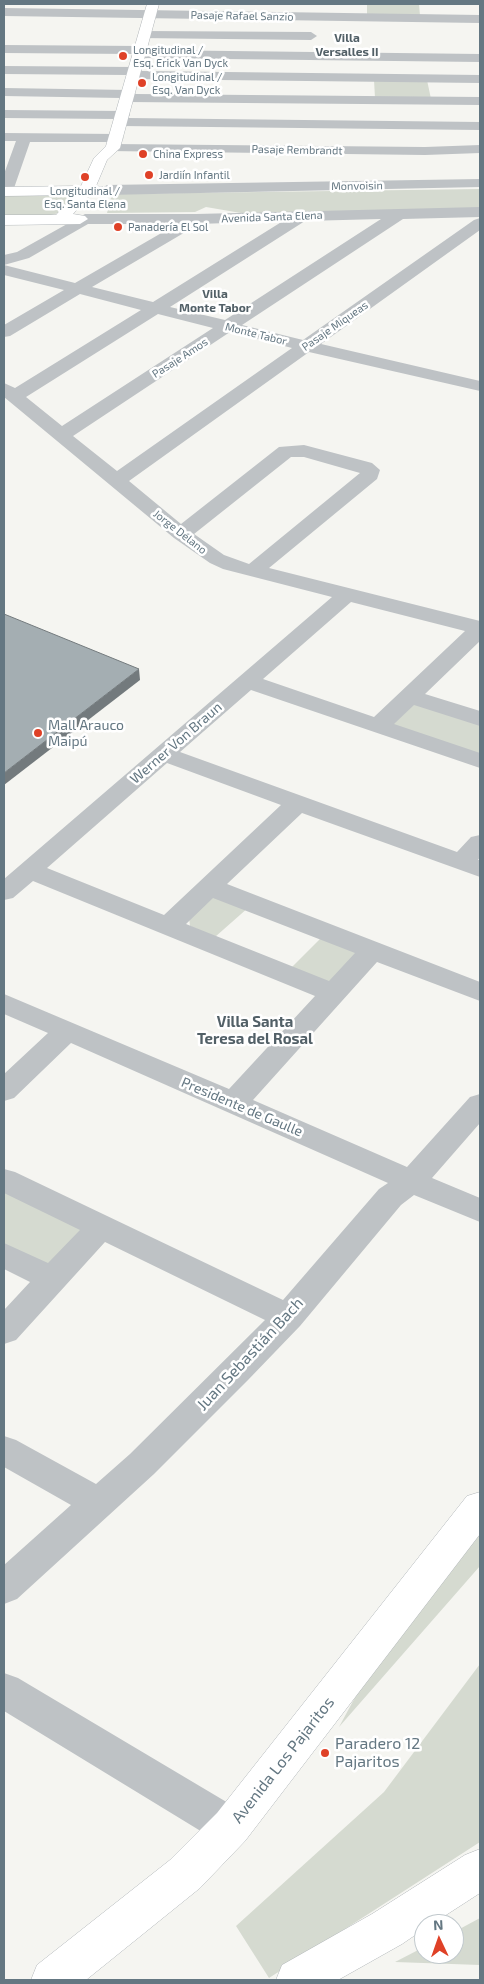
<!DOCTYPE html>
<html>
<head>
<meta charset="utf-8">
<style>
  body { margin:0 }
  #map { position:relative; width:484px; height:1984px; overflow:hidden; background:#f5f5f1; font-family:"Exo 2",sans-serif }
  canvas { display:block }
  .frame { position:absolute; inset:0; border:5px solid #647782; pointer-events:none }
  .north { position:absolute; left:414px; top:1914px; width:50px; height:50px; box-sizing:border-box; background:#fff; border:1px solid #c1c9cd; border-radius:50%; rotate:357deg; font-size:14px; font-weight:700; line-height:20px; text-align:center; color:#647782 }
  .north::after { content:''; display:block; margin:auto; width:18px; height:22px; background:#df4127; clip-path:polygon(50% 0,100% 100%,50% 72%,0 100%) }
</style>
</head>
<body>
<div id="map">
<canvas width="484" height="1984"></canvas>
<div class="frame"></div>
<div class="north">N</div>
</div>
<script>
const g = document.querySelector('canvas').getContext('2d');
g.lineJoin = 'round';
function fillPath(path, color) { g.fillStyle = color; g.fill(path, 'evenodd'); }
const shape = rows => new Path2D(rows.map(r => 'M' + r).join(''));
function strokePath(path, color, width, dash) { g.strokeStyle = color; g.lineWidth = width; g.lineCap = dash ? 'butt' : 'round'; g.setLineDash(dash || []); g.stroke(path); }
function write(font, color, halo, rows, align = 'center') {
  g.font = font + ' "Exo 2",sans-serif'; g.lineWidth = 5; g.setLineDash([]); g.textBaseline = 'middle'; g.strokeStyle = halo; g.fillStyle = color; for (const [text, x, y, turn = 0] of rows) {
    g.save(); g.translate(x, y); g.rotate((+turn || 0) * Math.PI / 180); g.textAlign = isNaN(turn) ? turn : align; if (halo) g.strokeText(text, 0, 0); g.fillText(text, 0, 0); g.restore();
  }
}
fillPath(shape([
  [367,4,419,4,420,16,367,15],
  [374,80,427,80,431,99,375,98],
  [480,189,480,209,241,213,206,207,195,212,107,213,112,194],
  [70,195,72,198,59,213,43,217,4,217,4,196],
  [416,702,480,724,480,755,392,725],
  [213,897,249,907,215,937,190,926,189,918],
  [322,937,363,953,332,986,290,969],
  [4,1189,83,1229,47,1266,4,1244],
  [480,1529,480,1566,339,1727,377,1657],
  [480,1664,480,1842,269,1978,236,1926,384,1792],
  [480,1918,480,1965,395,1962,424,1947,424,1954,454,1954,454,1932]
]), '#d5dad0');
const major = shape([
  [147,4,159,4,120,148,107,160,96,186,103,187,106,190,103,193,90,195,73,214,85,216,88,219,80,224,4,225,4,215,56,215,74,195,4,196,4,187,81,186,94,158,106,146,147,4],
  [480,1492,480,1534,245,1841,200,1888,86,1980,31,1980,37,1965,170,1860,217,1813,467,1496,480,1492],
  [480,1849,480,1893,432,1924,424,1924,424,1929,402,1944,338,1980,276,1980,282,1965,372,1914,465,1855,480,1849]
]);
strokePath(major, '#b1b6b9', 1);
fillPath(shape([
  [4,8,480,15,480,23,4,16,4,8],
  [144,31,311,32,317,36,311,40,140,38,138,35,144,31],
  [4,45,140,46,146,50,480,54,480,62,139,58,133,54,4,53,4,45],
  [4,66,135,67,142,71,480,75,480,83,134,79,127,75,4,74,4,66],
  [4,88,129,90,136,94,480,97,480,105,128,102,121,98,4,96,4,88],
  [4,110,123,111,128,112,130,115,128,118,480,122,480,130,121,126,116,125,114,122,116,119,4,118,4,110],
  [4,133,117,134,124,138,117,142,30,142,13,191,5,196,4,174,16,141,4,141,4,133],
  [113,144,425,147,480,145,480,153,425,155,108,151,106,148,113,144],
  [480,179,480,187,107,195,99,190,107,185,480,179],
  [480,207,480,217,403,219,242,325,303,340,474,220,480,218,480,230,321,344,480,381,480,391,309,352,129,481,181,524,279,447,304,445,372,463,380,470,377,479,269,568,480,621,480,641,425,694,480,711,480,726,414,705,394,724,480,753,480,768,251,690,180,752,457,852,471,837,480,835,480,857,478,860,480,860,480,877,302,813,227,884,480,982,480,1001,377,962,253,1100,407,1167,470,1097,480,1094,480,1123,432,1178,480,1198,480,1222,414,1195,401,1205,300,1326,248,1380,154,1474,17,1599,4,1604,4,1565,71,1505,4,1467,4,1436,16,1440,96,1484,130,1454,265,1320,105,1242,16,1340,4,1344,4,1310,30,1282,4,1269,4,1243,48,1263,80,1230,4,1193,4,1169,15,1172,283,1300,379,1189,388,1183,71,1043,14,1098,4,1101,4,1074,48,1033,4,1014,4,994,229,1089,315,996,33,881,13,898,4,900,4,879,332,597,223,569,210,563,174,538,4,397,4,383,15,388,141,310,80,294,10,336,4,337,4,325,64,290,4,275,4,265,75,283,177,224,88,224,29,258,4,265,4,255,17,252,85,214,196,214,480,207],
  [381,219,225,320,170,307,305,221,381,219],
  [283,221,153,302,92,287,199,224,283,221],
  [158,314,213,328,62,426,26,397,158,314],
  [230,332,292,348,117,471,73,436,230,332],
  [291,457,304,457,360,473,249,564,224,555,194,534,291,457],
  [351,602,465,631,374,717,263,679,351,602],
  [167,763,281,805,164,915,47,868,167,763],
  [213,898,355,953,329,981,186,924,213,898],
  [4,1673,18,1678,245,1813,251,1827,245,1841,231,1847,217,1841,4,1711,4,1673]
]), '#bec2c5');
fillPath(major, '#fff');
fillPath(shape([
  [139,669,140,680,4,785,4,773]
]), '#737a7d');
const building = shape([
  [4,614,139,669,4,773,4,614]
]);
fillPath(building, '#a4aeb2');
strokePath(building, '#737a7d', 1);
for (const [x, y, r, color] of [
  [123,56,5,"#df4127"],
  [142,83,5,"#df4127"],
  [143,154,5,"#df4127"],
  [149,175,5,"#df4127"],
  [85,177,5,"#df4127"],
  [118,227,5,"#df4127"],
  [38,733,5,"#df4127"],
  [325,1753,5,"#df4127"]
]) { const dot = new Path2D(); dot.arc(x, y, r, 0, 2 * Math.PI); g.fillStyle = color; g.fill(dot); strokePath(dot, '#fff', 2); }
write('11px', '#647782', '#fff', [
  ["Pasaje Rafael Sanzio",242,16,1],
  ["Pasaje Rembrandt",297,150,1],
  ["Monvoisin",357,186,-1],
  ["Avenida Santa Elena",272,217,-2],
  ["Pasaje Miqueas",335,326,-35],
  ["Monte Tabor",256,334,14],
  ["Pasaje Amos",180,358,-33],
  ["Jorge Délano",180,532,38]
]);
write('11px', '#647782', '#fff', [
  ["Longitudinal /",133,50],
  ["Esq. Erick Van Dyck",133,63],
  ["Longitudinal /",152,77],
  ["Esq. Van Dyck",152,90],
  ["China Express",153,154],
  ["Jardiín Infantil",159,175],
  ["Longitudinal /",85,191,"center"],
  ["Esq. Santa Elena",85,204,"center"],
  ["Panadería El Sol",128,227]
], 'left');
write('bold 12px', '#526067', '#fff', [
  ["Villa",347,38],
  ["Versalles II",347,52],
  ["Villa",215,294],
  ["Monte Tabor",215,308]
]);
write('14px', '#647782', '#fff', [
  ["Mall Arauco",48,725],
  ["Maipú",48,741]
], 'left');
write('14px', '#647782', '#fff', [
  ["Werner Von Braun",176,743,-41],
  ["Presidente de Gaulle",242,1107,23]
]);
write('bold 15px', '#526067', '#fff', [
  ["Villa Santa",255,1022],
  ["Teresa del Rosal",255,1039]
]);
write('16px', '#647782', '#fff', [
  ["Juan Sebastián Bach",250,1354,-47],
  ["Avenida Los Pajaritos",283,1760,-52]
]);
write('16px', '#647782', '#fff', [
  ["Paradero 12",335,1744],
  ["Pajaritos",335,1762]
], 'left');
</script>
</body>
</html>
